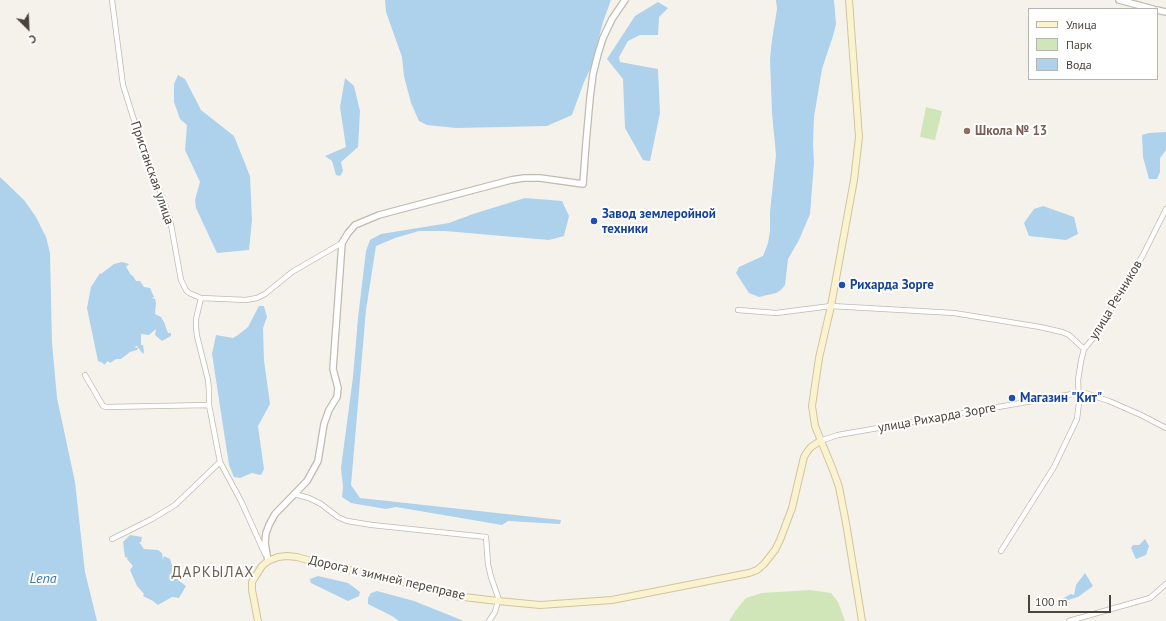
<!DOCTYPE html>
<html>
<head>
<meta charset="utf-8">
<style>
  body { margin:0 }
  #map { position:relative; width:1166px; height:621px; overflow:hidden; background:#f5f2ec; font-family:"PT Sans",sans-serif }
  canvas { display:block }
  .legend { position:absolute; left:1028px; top:8px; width:130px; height:72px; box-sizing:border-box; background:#fff; border:1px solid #b6b4b0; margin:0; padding:5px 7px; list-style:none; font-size:12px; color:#49433a }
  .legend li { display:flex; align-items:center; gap:8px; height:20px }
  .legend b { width:20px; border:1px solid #b6b4b0 }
  .north { position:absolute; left:8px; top:8px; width:40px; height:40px; -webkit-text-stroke:3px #fff; paint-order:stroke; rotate:156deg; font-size:11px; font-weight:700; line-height:16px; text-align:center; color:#49433a }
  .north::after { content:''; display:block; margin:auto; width:14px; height:18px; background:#49433a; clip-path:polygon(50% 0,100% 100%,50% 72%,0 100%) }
  .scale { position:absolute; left:1028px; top:595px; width:83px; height:18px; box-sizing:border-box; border:2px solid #49433a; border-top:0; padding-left:5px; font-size:12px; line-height:14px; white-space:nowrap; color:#49433a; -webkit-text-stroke:3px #fff; paint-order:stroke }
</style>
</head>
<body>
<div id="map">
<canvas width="1166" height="621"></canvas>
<ul class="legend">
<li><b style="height:5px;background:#fbf2d0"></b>Улица</li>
<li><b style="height:11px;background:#d0e5b8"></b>Парк</li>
<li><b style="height:11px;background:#aed1ec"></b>Вода</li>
</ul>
<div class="north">С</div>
<div class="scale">100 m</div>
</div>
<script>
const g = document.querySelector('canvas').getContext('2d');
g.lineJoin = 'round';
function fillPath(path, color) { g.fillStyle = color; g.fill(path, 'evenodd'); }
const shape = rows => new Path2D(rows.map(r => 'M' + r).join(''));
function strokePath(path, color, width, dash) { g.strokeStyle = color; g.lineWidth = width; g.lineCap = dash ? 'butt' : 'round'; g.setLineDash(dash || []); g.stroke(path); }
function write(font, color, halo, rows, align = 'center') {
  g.font = font + ' "PT Sans",sans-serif'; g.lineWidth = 4; g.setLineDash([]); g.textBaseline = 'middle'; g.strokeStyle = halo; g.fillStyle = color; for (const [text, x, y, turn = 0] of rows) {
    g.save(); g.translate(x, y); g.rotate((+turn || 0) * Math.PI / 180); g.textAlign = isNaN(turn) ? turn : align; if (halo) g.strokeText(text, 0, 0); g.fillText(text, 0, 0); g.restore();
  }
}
fillPath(shape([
  [926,107,942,111,935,140,920,137],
  [810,590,831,593,838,602,845,621,729,621,736,610,746,598,762,593]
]), '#d0e5b8');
fillPath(shape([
  [385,0,611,0,603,22,591,67,584,82,572,115,547,126,456,128,427,125,419,121,411,103,404,76,402,57,386,12],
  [776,0,834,0,836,24,833,36,822,69,814,117,813,143,814,163,810,214,799,240,788,259,785,285,781,290,776,293,759,297,749,293,736,273,739,267,763,256,768,243,770,231,770,212,776,155,772,113,770,59,772,40,777,9],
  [658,2,668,8,659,17,658,35,640,35,628,41,619,57,620,62,658,69,660,113,650,161,643,160,625,128,623,79,607,59,635,16],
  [178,75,185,79,201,110,234,136,250,176,252,220,249,250,217,253,196,208,195,200,200,182,185,150,187,125,180,119,174,102,174,84],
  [345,78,354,86,360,111,358,147,341,162,343,171,340,176,336,175,332,161,325,156,346,147,340,107],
  [1166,132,1166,150,1160,158,1160,172,1157,179,1149,179,1143,157,1142,135,1149,133],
  [0,177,24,200,36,217,46,237,50,253,52,343,57,398,75,482,85,572,97,621,0,621],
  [525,198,562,201,569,216,564,236,549,240,445,231,419,231,395,238,376,246,366,310,351,485,360,498,561,520,560,524,508,521,502,525,396,507,386,509,351,503,342,497,343,486,341,468,353,377,358,318,366,251,370,240,381,234,449,223,473,214],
  [1043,206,1074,217,1078,234,1066,240,1029,236,1024,223,1034,209],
  [122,262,129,264,126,267,131,275,133,276,136,281,140,281,144,287,150,288,154,297,152,298,155,299,156,303,155,314,161,317,165,324,165,325,168,333,171,333,171,336,162,341,155,335,156,329,149,335,141,334,141,345,143,345,144,352,143,354,137,346,134,347,138,348,137,350,130,352,121,359,116,359,110,363,108,361,104,365,103,363,98,361,87,308,91,287,100,273,101,274,114,264],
  [259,306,264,306,267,317,263,328,264,360,270,404,258,426,264,469,261,475,252,473,240,478,234,477,229,465,212,354,216,335,233,338,238,335,248,327],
  [130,535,142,537,141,542,139,542,144,549,158,550,162,553,163,560,164,556,170,559,173,568,175,569,178,580,186,586,179,598,172,597,158,605,153,601,143,596,144,594,137,586,130,570,133,566,127,559,128,558,125,557,123,542],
  [1145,539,1149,546,1146,555,1136,559,1131,548,1133,545,1139,545],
  [1085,573,1093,586,1078,597,1068,600,1061,603,1062,599,1071,594,1074,595,1076,585],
  [318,576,348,583,360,592,359,596,348,601,311,583,310,579],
  [377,591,414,601,464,621,399,621,392,616,368,604,368,598,371,593]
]), '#aed1ec');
const minor = shape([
  [112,0,123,85,133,117,170,219,181,280,186,290,189,293,201,298,246,300,257,298,265,294,292,272,342,243],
  [201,298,196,319,196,327,197,336,208,380,209,390,209,405,220,462,241,501,265,554],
  [738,310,776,313,831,306,954,313,1040,327,1062,332,1069,335,1084,349],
  [85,375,103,406,106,407,209,405],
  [820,441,838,435,1078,393,1085,393,1109,401,1141,415,1166,428],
  [294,494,309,498,321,504,338,517,347,521,372,525,486,537,488,564,491,577,498,597,498,601,495,612,489,621],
  [112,539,152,519,175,505,220,462],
  [1001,551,1054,467,1077,419,1079,403,1078,380,1081,361,1084,349,1099,331,1105,320,1143,255,1166,209],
  [1069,621,1150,598,1166,584]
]);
const tertiary = shape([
  [1119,0,1153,9],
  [1157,10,1166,12],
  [268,561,265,543,266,533,269,525,275,514,307,481,318,461,324,424,329,410,337,397,338,388,333,369,342,243,348,233,355,225,379,215,511,180,524,178,540,178,583,184,586,143,590,98,593,74,598,54,603,38,612,19,625,0]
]);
const secondary = shape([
  [849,0,859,137,854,180,831,306,819,358,812,406,815,426,833,470,839,487,846,523,862,621],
  [258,621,252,590,252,582,255,577,262,566,268,561,278,557,287,556,297,557,329,566,388,578,455,596,498,601,540,605,612,600,749,573,757,570,764,564,775,550,780,540,792,508,804,457,807,452,811,447,820,441]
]);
strokePath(minor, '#c0baaf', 6);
strokePath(tertiary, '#c0baaf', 8);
strokePath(secondary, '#d1c59f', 8);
strokePath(minor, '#fff', 4.5);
strokePath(tertiary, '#fff', 5.5);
strokePath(secondary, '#fbf2d0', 6);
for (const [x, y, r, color] of [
  [967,131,4,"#8d6e63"],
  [594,221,4,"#1a4fb4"],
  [842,285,4,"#1a4fb4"],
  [1012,398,4,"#1a4fb4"]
]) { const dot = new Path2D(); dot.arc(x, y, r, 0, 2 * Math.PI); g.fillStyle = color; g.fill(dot); strokePath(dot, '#fff', 1.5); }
write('bold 13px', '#785e54', '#fff', [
  ["Школа № 13",975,131]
], 'left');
write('13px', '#49433a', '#fff', [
  ["Пристанская улица",152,173,71],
  ["улица Речников",1116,300,-59],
  ["улица Рихарда Зорге",937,418,-10],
  ["Дорога к зимней переправе",387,578,13]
]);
write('bold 13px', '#164399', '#fff', [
  ["Завод землеройной",602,214],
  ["техники",602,229],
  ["Рихарда Зорге",850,285],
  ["Магазин \"Кит\"",1020,398]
], 'left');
write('italic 14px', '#3a79ae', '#fff', [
  ["Lena",43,579]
]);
g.letterSpacing = '1px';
write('15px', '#6b6152', '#fff', [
  ["ДАРКЫЛАХ",213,573]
]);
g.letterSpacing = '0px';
</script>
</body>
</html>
